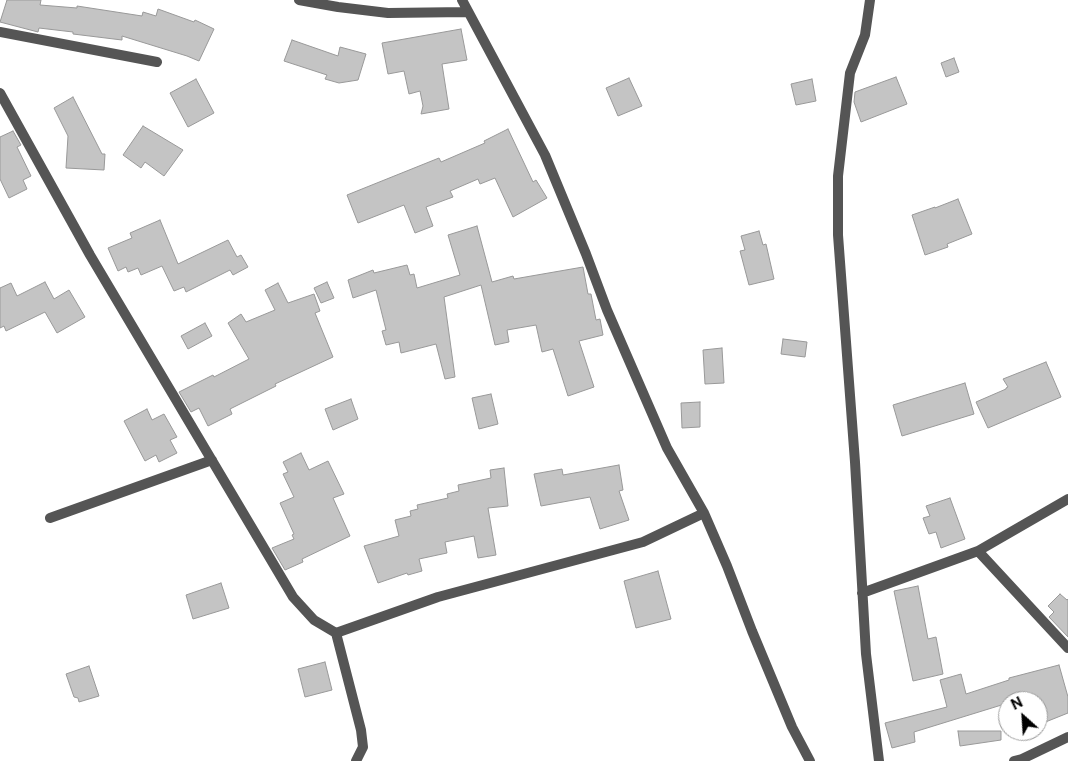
<!DOCTYPE html>
<html>
<head>
<meta charset="utf-8">
<style>
  body { margin:0 }
  #map { position:relative; width:1068px; height:761px; overflow:hidden; background:#fff; font-family:"Public Sans",sans-serif }
  canvas { display:block }
  .north { position:absolute; left:998px; top:691px; width:50px; height:50px; box-sizing:border-box; background:#fff; border:1px solid #999; border-radius:50%; rotate:334deg; font-size:14px; font-weight:700; line-height:20px; text-align:center; color:#000 }
  .north::after { content:''; display:block; margin:auto; width:18px; height:22px; background:#000; clip-path:polygon(50% 0,100% 100%,50% 72%,0 100%) }
</style>
</head>
<body>
<div id="map">
<canvas width="1068" height="761"></canvas>
<div class="north">N</div>
</div>
<script>
const g = document.querySelector('canvas').getContext('2d');
g.lineJoin = 'round';
function fillPath(path, color) { g.fillStyle = color; g.fill(path, 'evenodd'); }
const shape = rows => new Path2D(rows.map(r => 'M' + r).join(''));
function strokePath(path, color, width, dash) { g.strokeStyle = color; g.lineWidth = width; g.lineCap = dash ? 'butt' : 'round'; g.setLineDash(dash || []); g.stroke(path); }
const building = shape([
  [7,0,41,0,40,5,77,8,77,6,142,16,143,12,156,16,158,9,194,22,195,20,214,29,199,61,187,56,122,36,122,40,73,34,73,32,39,28,38,32,0,22,7,0],
  [461,29,467,60,442,64,449,109,421,114,423,106,420,91,409,94,404,71,388,74,382,43,461,29],
  [292,40,338,56,340,47,366,54,358,80,339,83,325,79,327,75,284,61,292,40],
  [954,58,959,72,946,77,941,63,954,58],
  [896,77,907,104,861,122,854,102,855,92,896,77],
  [629,78,642,106,618,116,606,88,629,78],
  [196,79,214,113,188,127,170,93,196,79],
  [812,79,816,101,796,105,791,84,812,79],
  [73,97,102,154,105,154,104,170,66,168,68,136,54,108,73,97],
  [143,126,183,150,164,176,145,162,141,168,123,155,143,126],
  [508,129,533,182,536,180,547,198,513,217,495,178,480,184,478,179,450,191,453,197,426,207,433,226,415,233,404,205,358,223,347,195,439,158,441,162,485,143,484,141,508,129],
  [13,131,21,145,17,147,31,176,23,180,27,189,9,198,0,179,0,137,13,131],
  [958,199,972,234,947,244,948,247,925,255,912,215,935,207,935,208,958,199],
  [160,220,178,264,228,240,237,257,241,255,248,267,233,275,230,270,186,292,184,287,174,291,162,266,141,275,138,268,128,272,126,267,118,271,108,248,132,238,130,233,160,220],
  [477,226,492,282,513,276,514,279,583,267,588,294,591,294,596,320,600,319,603,335,579,341,594,387,568,396,553,349,542,352,536,325,507,330,509,342,495,345,481,285,444,297,455,377,445,379,436,344,401,353,399,342,386,345,382,331,386,330,376,290,353,298,348,280,373,270,374,273,407,265,410,275,414,274,417,288,460,275,448,235,477,226],
  [759,231,763,245,766,244,774,279,749,285,740,251,745,250,741,236,759,231],
  [45,282,54,299,69,290,85,317,57,333,45,312,6,331,4,326,0,328,0,288,11,283,17,296,45,282],
  [327,282,334,298,321,303,314,288,327,282],
  [278,283,288,303,314,294,320,311,315,313,333,357,275,384,276,386,230,409,232,414,208,426,199,408,191,412,179,392,213,375,214,377,249,359,228,323,241,314,246,322,275,310,265,290,278,283],
  [205,323,212,336,188,349,181,336,205,323],
  [783,339,807,342,805,357,781,354,783,339],
  [722,348,724,383,705,384,703,350,722,348],
  [1046,362,1061,397,988,428,976,402,1006,389,1006,388,1008,387,1003,379,1046,362],
  [965,383,974,414,902,436,893,405,965,383],
  [491,394,498,424,479,429,472,398,491,394],
  [351,399,358,419,333,430,325,409,351,399],
  [700,402,700,427,682,428,681,403,700,402],
  [147,409,152,420,164,414,177,437,170,440,177,453,159,462,156,455,145,461,124,421,147,409],
  [301,453,309,470,328,461,344,494,333,498,350,536,302,559,303,562,285,570,272,548,294,539,292,535,294,534,280,503,294,497,283,474,288,472,283,462,301,453],
  [619,465,623,490,619,491,629,520,600,529,590,497,541,506,534,474,562,469,563,475,619,465],
  [504,468,508,506,488,508,496,555,478,558,474,536,445,542,447,553,419,559,422,571,408,575,407,573,378,583,364,546,399,536,395,520,411,516,410,511,418,509,417,505,448,498,447,494,459,491,458,485,491,478,490,470,504,468],
  [950,498,965,539,941,548,936,532,929,534,923,518,930,516,926,506,950,498],
  [658,571,671,619,636,628,624,581,658,571],
  [221,583,229,608,193,619,186,595,221,583],
  [918,586,928,639,936,637,943,674,913,681,894,591,918,586],
  [1060,594,1067,600,1068,599,1068,637,1049,617,1054,612,1048,606,1060,594],
  [325,662,332,690,305,697,298,669,325,662],
  [1059,665,1068,697,1068,713,1038,725,1038,701,1008,701,1008,703,914,732,915,742,892,748,885,723,947,707,940,680,961,674,966,694,1009,680,1009,678,1059,665],
  [89,666,99,696,79,702,78,698,74,697,66,674,89,666],
  [958,731,1001,731,1001,740,960,746,958,731]
]);
fillPath(building, '#c4c4c4');
strokePath(building, '#999', 1);
strokePath(shape([
  [299,0,338,7,388,13,467,12],
  [462,0,545,155,586,254,607,310,667,448,704,513,727,566,752,631,792,727,810,761],
  [870,0,865,35,850,73,838,176,838,235,855,462,866,654,879,761],
  [0,32,157,62],
  [0,93,90,255,293,597,314,620,336,633,438,597,643,542,704,513],
  [50,518,212,460],
  [978,551,1068,648],
  [862,593,978,551,1068,499],
  [336,633,361,730,363,747,356,761],
  [1014,761,1022,759,1068,737]
]), '#555', 10);
</script>
</body>
</html>
